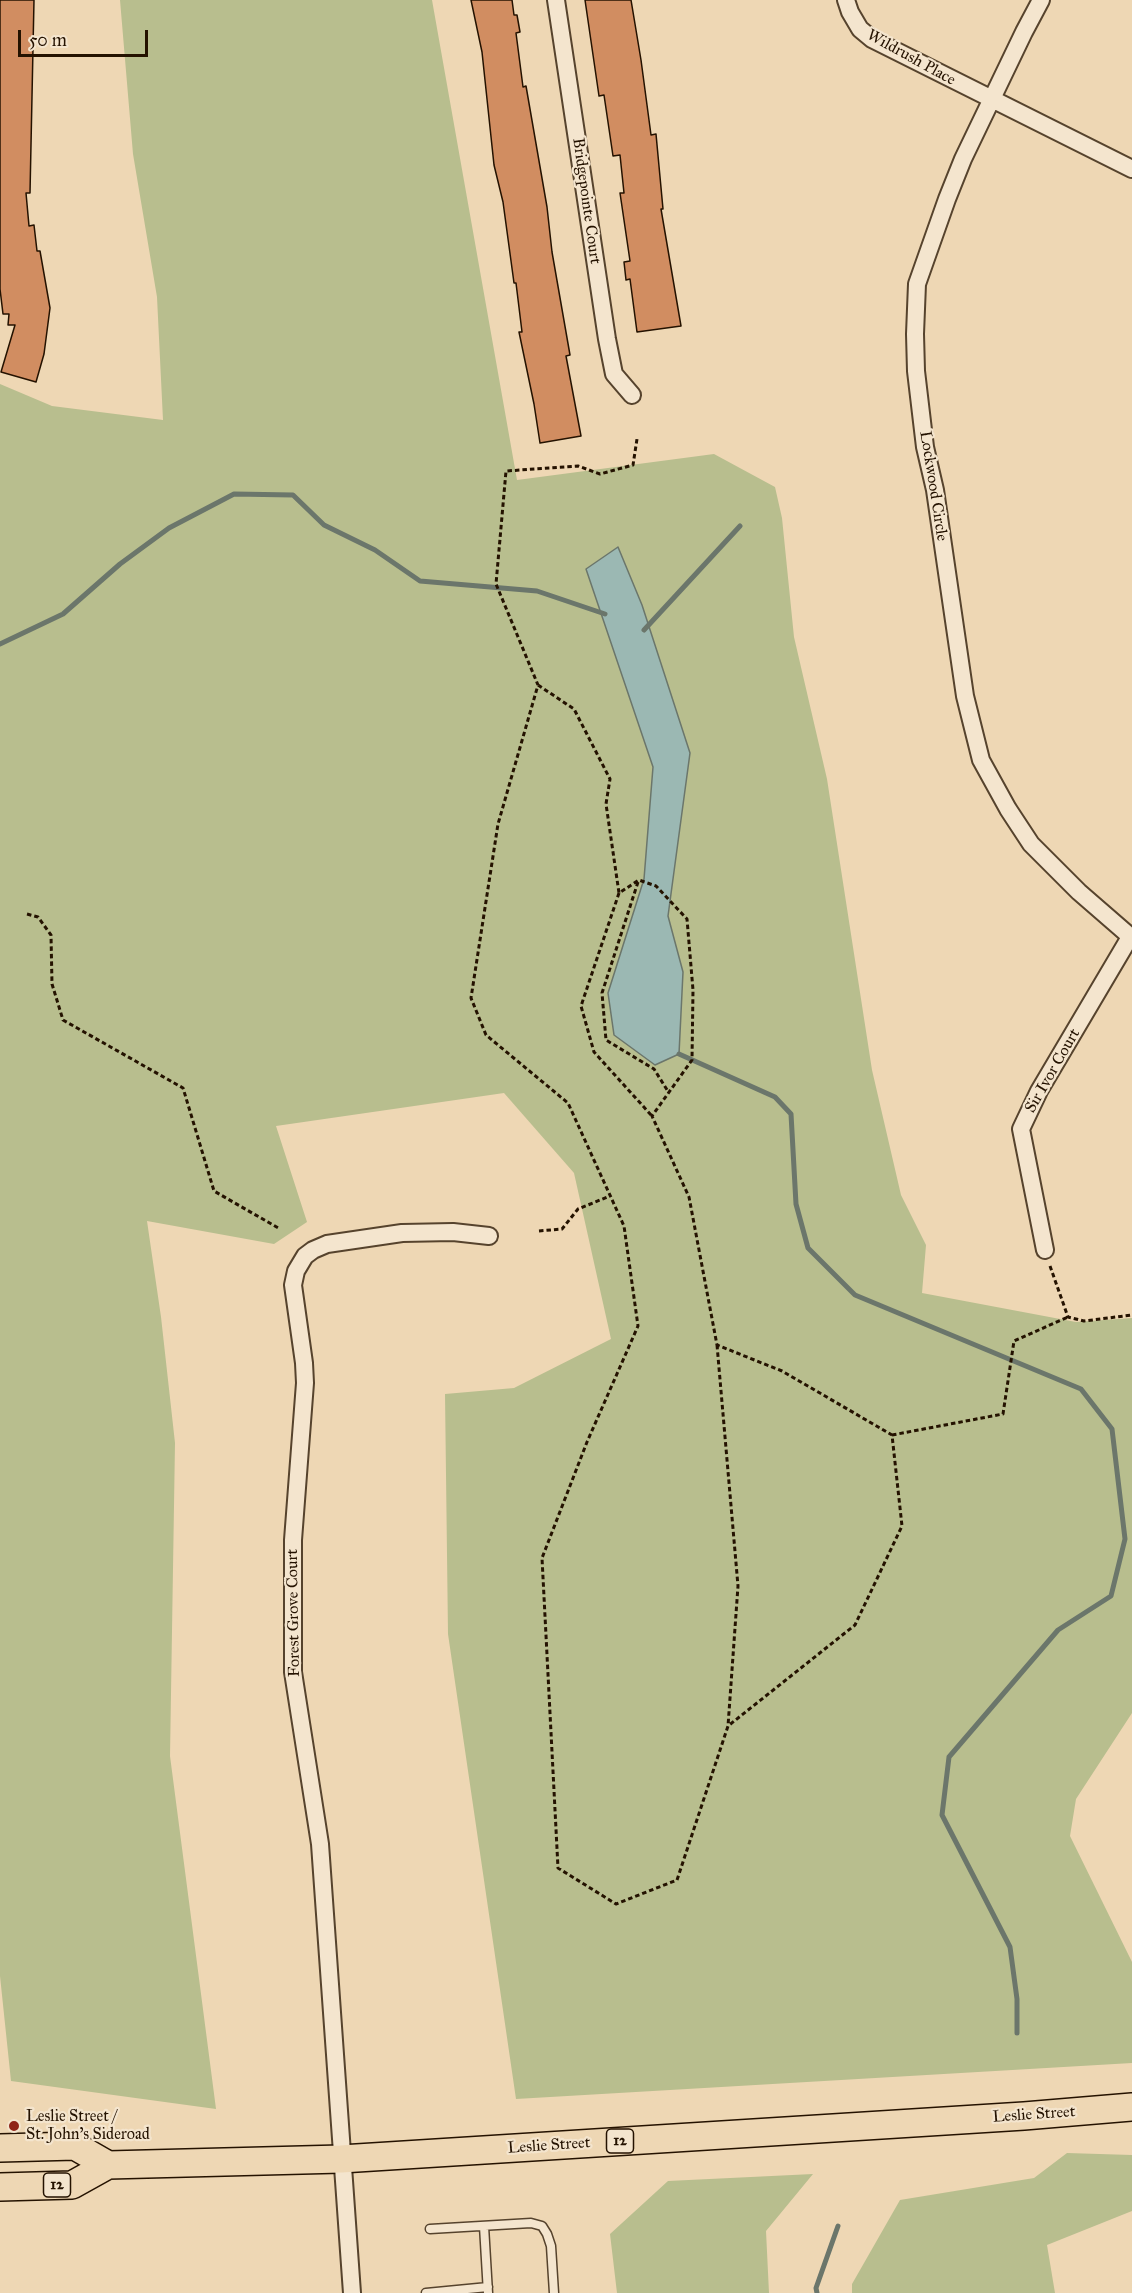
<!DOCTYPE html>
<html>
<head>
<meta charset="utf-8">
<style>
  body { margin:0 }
  #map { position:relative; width:1132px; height:2293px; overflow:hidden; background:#eed7b4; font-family:"IM FELL Great Primer",serif }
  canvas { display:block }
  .scale { position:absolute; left:18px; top:30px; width:130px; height:27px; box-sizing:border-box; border:3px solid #241200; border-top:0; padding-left:8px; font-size:18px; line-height:21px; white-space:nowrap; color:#241200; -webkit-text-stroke:4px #f4e5ce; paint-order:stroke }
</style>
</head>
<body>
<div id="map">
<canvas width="1132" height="2293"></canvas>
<div class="scale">50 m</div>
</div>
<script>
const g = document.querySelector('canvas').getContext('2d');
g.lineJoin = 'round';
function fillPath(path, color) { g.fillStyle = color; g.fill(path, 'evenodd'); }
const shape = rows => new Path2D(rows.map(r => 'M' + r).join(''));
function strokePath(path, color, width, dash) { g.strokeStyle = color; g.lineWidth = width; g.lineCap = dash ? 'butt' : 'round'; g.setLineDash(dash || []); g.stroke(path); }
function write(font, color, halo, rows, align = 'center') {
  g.font = font + ' "IM FELL Great Primer",serif'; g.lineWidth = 4.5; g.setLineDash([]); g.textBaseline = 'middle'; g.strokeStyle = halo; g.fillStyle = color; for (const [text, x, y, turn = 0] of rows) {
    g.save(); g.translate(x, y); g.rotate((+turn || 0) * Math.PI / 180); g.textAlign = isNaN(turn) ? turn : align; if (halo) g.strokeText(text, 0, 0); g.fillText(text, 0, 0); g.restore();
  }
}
fillPath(shape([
  [120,0,432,0,517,480,714,454,775,487,782,518,794,637,827,779,872,1070,901,1195,926,1245,922,1293,1076,1322,1132,1318,1132,1713,1076,1799,1070,1836,1132,1962,1132,2063,516,2099,448,1634,445,1394,514,1388,611,1339,574,1173,504,1093,276,1126,307,1222,274,1244,147,1221,161,1317,175,1443,170,1756,216,2109,11,2081,0,1976,0,384,52,406,163,420,157,297,133,154],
  [1067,2153,1132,2155,1132,2211,1047,2245,1055,2293,852,2293,852,2284,900,2200,1034,2178],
  [813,2174,766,2231,769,2293,617,2293,610,2234,668,2181]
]), '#b8be8e');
const water = shape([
  [618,547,642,605,690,753,668,916,683,972,679,1054,655,1065,614,1035,608,993,644,879,653,767,586,569,618,547]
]);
fillPath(water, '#9bb8b3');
strokePath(water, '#6b766b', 1.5);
strokePath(shape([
  [644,630,740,526],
  [0,644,63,614,120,564,169,528,234,494,293,495,324,525,375,550,420,581,537,591,605,614],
  [679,1054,775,1097,791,1114,796,1204,808,1248,855,1295,1081,1389,1112,1429,1125,1539,1111,1596,1058,1630,949,1757,942,1815,1010,1947,1017,1999,1017,2033],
  [817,2293,816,2288,838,2226]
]), '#6b766b', 5);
const building = shape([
  [0,0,34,0,30,193,26,193,29,226,34,225,37,251,40,251,50,308,44,354,36,382,1,372,15,325,8,325,9,314,3,314,0,289,0,0],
  [471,0,512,0,514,15,517,15,520,32,516,33,523,87,526,86,547,207,552,252,570,355,566,356,581,436,540,443,534,404,519,332,522,332,516,283,514,283,503,202,494,165,482,52,471,0],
  [585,0,631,0,641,60,651,135,656,134,663,209,661,209,681,326,637,332,630,279,626,280,624,262,630,261,620,193,624,193,620,155,613,156,604,95,599,96,585,0]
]);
fillPath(building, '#d18d61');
strokePath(building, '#241200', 1.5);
const service = shape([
  [484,2226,488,2293],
  [430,2229,531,2223,542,2226,547,2234,551,2246,554,2293],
  [426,2293,488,2287]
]);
const minor = shape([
  [556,0,607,339,614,374,632,395],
  [846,0,850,12,860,29,872,39,1132,169],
  [1041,0,1024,32,963,159,947,199,917,284,915,334,916,371,925,447,935,490,965,696,981,760,1008,809,1031,844,1079,892,1132,938],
  [1045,1250,1021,1129,1039,1091,1130,937],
  [352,2293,320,1844,293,1672,293,1540,305,1383,304,1363,293,1285,296,1271,305,1256,313,1250,327,1244,402,1233,453,1232,489,1236]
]);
const primary = shape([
  [0,2148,75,2146,108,2165],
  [0,2187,72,2185,108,2165,341,2159,1024,2116,1132,2107]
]);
strokePath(service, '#56432d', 11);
strokePath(minor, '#56432d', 20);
strokePath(primary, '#241200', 30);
strokePath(shape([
  [538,685,574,709,610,779,606,804,619,893,639,880,656,886,687,919,693,990,692,1060,652,1116,689,1197,717,1345,782,1371,892,1435,902,1526,855,1625,728,1726,677,1880,616,1904,558,1868,542,1558,587,1442,638,1326,624,1226,568,1103,486,1035,471,998,498,824,538,685,496,584,506,471,578,466,600,474,633,465,637,439],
  [638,882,602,993,606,1040,654,1069,669,1093],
  [619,893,581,1006,594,1052,652,1116],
  [27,914,38,917,51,935,52,984,63,1020,183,1088,214,1191,280,1229],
  [539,1231,562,1229,578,1209,610,1196],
  [1050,1266,1068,1317,1084,1321,1132,1315],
  [717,1345,738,1586,728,1726],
  [892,1435,1003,1414,1014,1341,1068,1317]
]), '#241200', 3, [4.5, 3]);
strokePath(service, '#f4e5ce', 8);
strokePath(minor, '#f4e5ce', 16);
strokePath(primary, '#eed7b4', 27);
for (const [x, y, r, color] of [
  [14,2126,6,"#8f2418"]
]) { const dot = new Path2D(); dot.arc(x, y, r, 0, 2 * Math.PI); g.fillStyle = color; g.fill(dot); strokePath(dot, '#f4e5ce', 2); }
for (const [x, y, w] of [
  [620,2141,27],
  [57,2185,27]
]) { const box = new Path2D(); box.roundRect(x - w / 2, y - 12, w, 24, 4.5); g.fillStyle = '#f4e5ce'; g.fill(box); strokePath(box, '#241200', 1.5); }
write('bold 15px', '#241200', null, [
  ["12",620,2141],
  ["12",57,2185]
]);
write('16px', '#241200', '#f4e5ce', [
  ["Wildrush Place",911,58,29],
  ["Bridgepointe Court",586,201,82],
  ["Lockwood Circle",933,486,81],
  ["Sir Ivor Court",1053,1071,-60],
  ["Forest Grove Court",294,1613,-91],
  ["Leslie Street",1034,2115,-4],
  ["Leslie Street",549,2146,-4]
]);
write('16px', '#241200', '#f4e5ce', [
  ["Leslie Street /",26,2117],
  ["St. John's Sideroad",26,2135]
], 'left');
</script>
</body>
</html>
